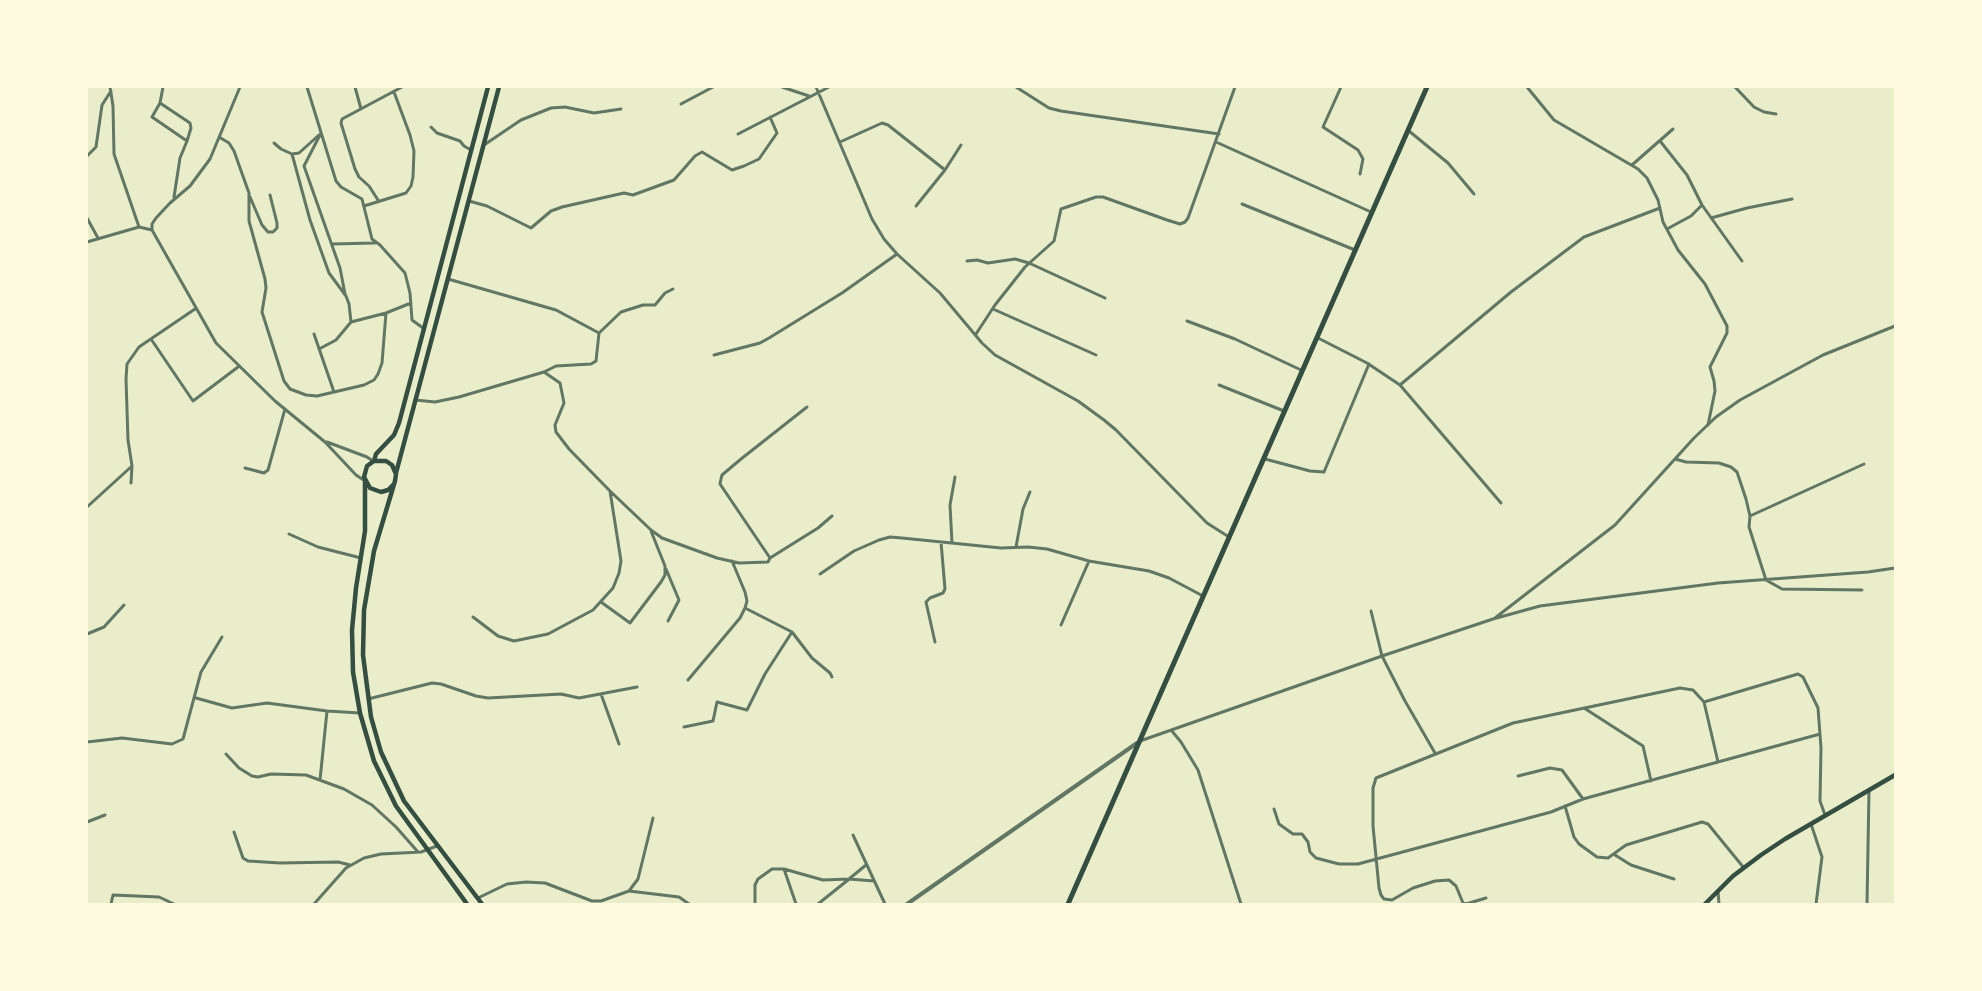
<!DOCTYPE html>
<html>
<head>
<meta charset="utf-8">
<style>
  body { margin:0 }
  #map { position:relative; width:1982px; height:991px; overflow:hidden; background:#e9edc9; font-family:"Nunito Sans",sans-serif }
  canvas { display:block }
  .frame { position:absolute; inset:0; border:88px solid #fefae0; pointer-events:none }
</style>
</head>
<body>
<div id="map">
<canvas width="1982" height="991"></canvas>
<div class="frame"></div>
</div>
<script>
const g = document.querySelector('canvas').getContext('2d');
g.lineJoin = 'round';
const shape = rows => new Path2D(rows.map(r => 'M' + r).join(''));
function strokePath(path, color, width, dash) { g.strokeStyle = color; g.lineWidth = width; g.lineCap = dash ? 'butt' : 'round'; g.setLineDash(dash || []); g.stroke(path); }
strokePath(shape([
  [110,87,113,106,114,154,139,227],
  [163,87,160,103,152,117,187,141,180,158,174,197],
  [307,87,336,181,341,187,362,199,372,239,380,245,405,273,410,293,412,320,423,328],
  [355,87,361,109],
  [782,87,809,96],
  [816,87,872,219,884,239,897,254,940,293,982,343,995,355,1078,401,1104,420,1116,430,1207,523,1229,537],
  [1016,87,1049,108,1061,111,1219,134],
  [1341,87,1323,127,1358,150,1363,159,1360,174],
  [1527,87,1554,120,1638,169,1647,178,1658,200,1663,222,1678,250,1705,284,1727,326,1727,333,1710,367,1714,381,1715,391,1708,425],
  [1735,87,1754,107,1764,112,1776,114],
  [160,103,190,123,191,128,187,141],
  [681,104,713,87],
  [431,127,437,133,460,141,464,146,471,150],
  [1409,131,1448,163,1474,194],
  [321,133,304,166,340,268,345,294],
  [738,134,829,87],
  [219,137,229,143,234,151,249,193,249,221,265,279,266,288,262,312,284,381,290,389,306,395,317,396,364,385,374,380,378,374,382,363,386,313],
  [1660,141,1687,175,1702,205,1742,261],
  [840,142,882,123,888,125,945,170],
  [1216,142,1371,212],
  [274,143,281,149,292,154,299,153,319,135],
  [484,145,521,120,551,108,565,107,594,113,621,109],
  [292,154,310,220,329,273,346,296,349,304,351,322,386,313,411,303],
  [87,156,96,147,102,105,111,91],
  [1632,165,1673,129],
  [250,197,262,225,268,232,273,232,277,228,277,223,270,195],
  [378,200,369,186,359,177,355,169,341,123,342,119,402,87],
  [469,201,487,206,531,228,551,211,562,207,624,193,633,195,674,180,695,156,702,152,732,170,744,166,759,159,777,133,770,117],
  [1242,204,1355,250],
  [364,206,406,193,411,186,413,177,414,151,410,135,394,92],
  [916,206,945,170,961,145],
  [87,218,98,238],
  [1711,218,1747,208,1792,199],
  [1667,229,1691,216,1702,205],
  [152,230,216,343,275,401,325,442,356,475,365,481],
  [87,242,139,227,152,230,152,224,156,218,170,203,190,186,210,159,240,87],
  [332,244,375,243],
  [967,261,977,260,988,263,1015,259,1029,263,1105,298],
  [448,279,556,310,599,333],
  [993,309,1096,355],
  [1187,321,1235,339,1301,370],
  [314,334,334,392],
  [976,334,995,305,1025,267,1054,241,1061,209,1096,197,1103,197,1167,220,1180,224,1185,222,1188,218,1235,87],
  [1318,338,1367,363,1400,385,1501,503],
  [151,339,193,401,238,367],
  [319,349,336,340,351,322],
  [714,355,760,343,769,338,842,293,897,254],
  [544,372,556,366,591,364,596,361,599,333,621,312,643,305,655,305,665,293,673,289],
  [1219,385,1284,411],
  [1400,385,1511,292,1584,237,1660,208],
  [415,400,435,402,459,397,544,372,560,383,564,403,555,425,556,432,569,449,610,491,621,561,619,573,613,588,593,610,548,634,514,641,498,636,473,617],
  [327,442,367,457,373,461],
  [1265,459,1310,471,1324,472,1369,364],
  [1675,459,1686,462,1719,463,1731,467,1737,472,1746,499,1750,516,1749,527,1766,580,1782,589,1862,590],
  [245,468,264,473,268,470,285,409],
  [131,483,132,466,128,440,126,379,127,364,139,347,195,309],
  [610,491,651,530,662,538,717,558,739,563,768,562,770,558,720,484,721,479,722,475,741,459,807,407],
  [87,507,132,466],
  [1750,516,1864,464],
  [289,534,318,547,361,558],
  [952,543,950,505,955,477],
  [1016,547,1023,509,1030,492],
  [770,558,818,528,832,516],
  [666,569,679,600,668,621],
  [820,574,854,551,879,540,890,537,902,538,1001,548,1028,547,1047,549,1089,561,1149,571,1169,578,1203,596],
  [601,602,630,623,661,582,665,575,665,566,651,531],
  [745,608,792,632,812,658,830,673,832,677],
  [1371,611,1382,656,1405,701,1435,753],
  [1495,618,1615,525,1694,438,1716,417,1740,400,1823,355,1895,326],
  [1061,625,1089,561],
  [87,634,104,627,124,605],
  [935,642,926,602,930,598,943,593,945,589,941,542],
  [688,680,740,618,745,608,747,601,745,592,732,561],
  [601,694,619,744],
  [196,698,232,708,267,703,327,711,360,713],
  [368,699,432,683,441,684,476,696,488,698,561,694,579,698,637,687],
  [1704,702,1798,674,1803,677,1818,708,1821,748,1820,801,1825,815],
  [1584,708,1643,746,1651,781],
  [684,727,713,721,717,702,747,710,765,674,792,632],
  [1171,730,1181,742,1198,770,1241,904],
  [1140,741,1382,656,1493,619,1540,606,1718,583,1868,572,1895,568],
  [87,742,122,738,172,744,183,739,201,672,222,637],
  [226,754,239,768,252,776,258,777,271,774,306,775,344,789,372,805,396,827,418,852],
  [1518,776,1550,768,1562,770,1583,799],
  [320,780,327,711],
  [1565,806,1574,837,1579,844,1597,857,1608,858,1626,845,1702,822,1708,824,1744,868],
  [1274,809,1279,824,1293,834,1302,834,1308,842,1310,852,1316,858,1339,864,1358,864,1551,812,1583,799,1820,734],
  [87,822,105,815],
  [1811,824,1822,857,1816,904],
  [234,832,243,858,248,861,280,863,338,862,350,865],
  [853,835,885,904],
  [1615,855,1631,865,1674,879],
  [866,865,849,879,874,881],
  [784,869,796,904],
  [629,891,679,897,689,904],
  [1718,891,1719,904],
  [478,898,507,884,526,882,545,883,592,901,601,901,629,891,638,879,653,818],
  [1486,898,1466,904,1463,903,1456,886,1449,880,1435,881,1413,888,1392,900,1384,899,1381,895,1379,888,1373,826,1373,788,1376,778,1513,723,1680,688,1693,690,1704,702,1718,762],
  [111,904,113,895,159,897,174,904],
  [314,904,346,868,364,858,381,854,421,852,437,846],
  [755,904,755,885,758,879,772,869,784,869,823,880,849,879],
  [818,904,848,880],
  [1867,904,1869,790]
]), '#617663', 3);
strokePath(shape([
  [907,904,1137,743]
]), '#617663', 4);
strokePath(shape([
  [374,461,376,454,394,435,399,423,488,87],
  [396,473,499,87],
  [365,482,365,531,356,588,352,630,353,672,360,713,374,761,396,806,467,904],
  [394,484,388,490,381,492,370,488,364,477,367,466,374,461,386,461,392,465,396,474,395,481,374,551,364,610,363,655,371,717,381,752,404,801,482,904],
  [1705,904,1733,876,1761,855,1785,839,1895,775]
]), '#344e41', 4.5);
strokePath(shape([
  [1068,904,1427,87]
]), '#344e41', 5);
</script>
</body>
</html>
